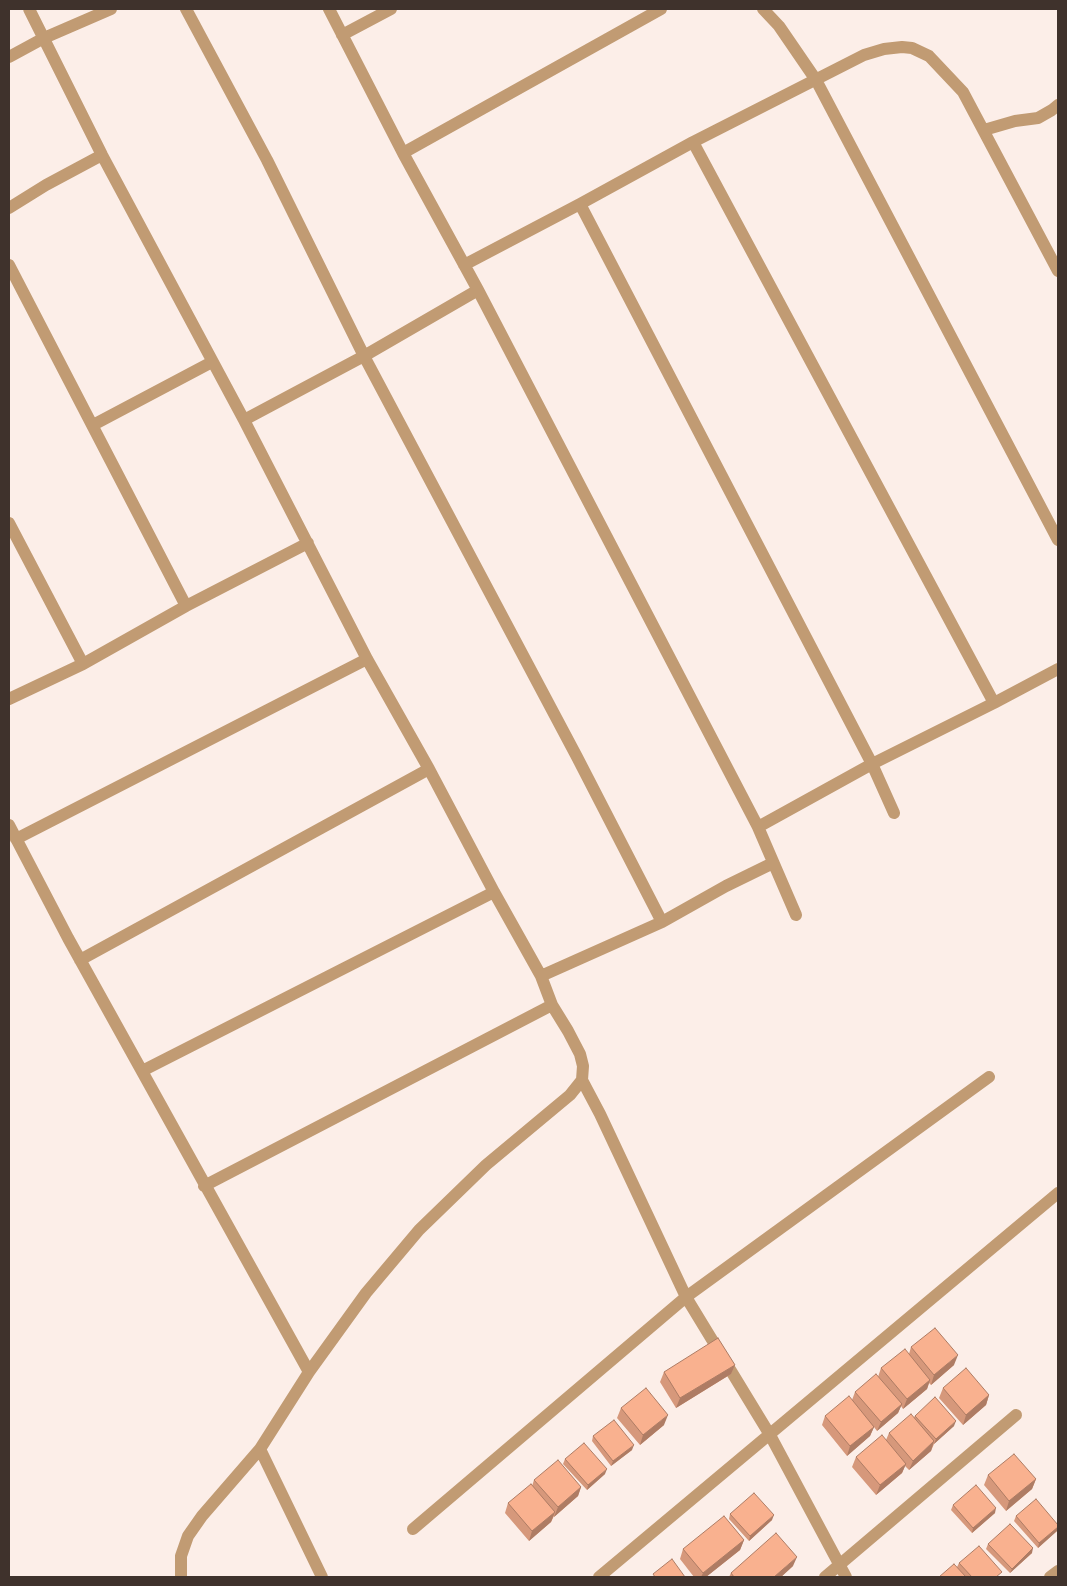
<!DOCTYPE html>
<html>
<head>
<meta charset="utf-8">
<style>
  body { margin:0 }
  #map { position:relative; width:1067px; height:1586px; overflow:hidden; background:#fceee8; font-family:"Source Sans 3",sans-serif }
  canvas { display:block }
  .frame { position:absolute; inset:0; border:10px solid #3f322c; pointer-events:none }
</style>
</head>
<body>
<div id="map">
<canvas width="1067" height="1586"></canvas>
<div class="frame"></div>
</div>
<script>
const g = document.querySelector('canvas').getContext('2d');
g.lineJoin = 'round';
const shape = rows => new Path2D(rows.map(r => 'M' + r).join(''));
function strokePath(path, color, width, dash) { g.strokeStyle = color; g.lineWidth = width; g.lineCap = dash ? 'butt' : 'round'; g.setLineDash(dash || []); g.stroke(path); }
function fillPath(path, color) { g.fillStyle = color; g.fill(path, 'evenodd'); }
strokePath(shape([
  [29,9,102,155,244,420,367,659,429,769,494,892,541,976,552,1005,568,1031,580,1054,583,1066,582,1080,570,1095,486,1165,419,1230,366,1293,309,1372,260,1449,202,1516,188,1536,181,1556,181,1577],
  [186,9,267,160,364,356,577,757,662,922],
  [329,9,403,153,478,290,758,827,796,915],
  [763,9,779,26,816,80,1058,540],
  [342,35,391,9],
  [9,57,44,38,111,9],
  [984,130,1015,121,1038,118,1052,110,1058,105],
  [693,142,994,703],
  [403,153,661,9],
  [580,204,872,764,894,813],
  [9,208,46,185,102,155],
  [9,265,186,606],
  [464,265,580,204,693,142,864,55,884,49,902,47,912,48,929,56,963,92,1058,271],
  [244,420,364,356,478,290],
  [93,425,212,362],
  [9,523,83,664],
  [9,699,83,664,186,606,308,543],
  [9,825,68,938,309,1372],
  [758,827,872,764,994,703,1058,669],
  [16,839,367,659],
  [80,960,429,769],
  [541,976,662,922,726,886,773,863],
  [142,1071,494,892],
  [582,1080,600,1114,686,1297,770,1435,846,1577],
  [204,1186,552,1005],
  [260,1449,322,1577],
  [413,1529,686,1297,989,1077],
  [599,1577,1058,1193],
  [825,1577,1016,1415],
  [1050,1577,1058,1571]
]), '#c19b73', 12);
fillPath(shape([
  [911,1347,954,1365,931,1385,929,1383,927,1389,903,1409,901,1406,898,1413,877,1431,874,1427,870,1436,847,1456,822,1425,825,1416,852,1400,855,1392,878,1377,881,1368,909,1354],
  [735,1365,731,1374,676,1408,660,1382,664,1372],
  [943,1388,989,1395,986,1405,963,1425,939,1398],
  [621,1408,664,1425,640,1445,617,1418],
  [915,1416,954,1426,934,1444,931,1451,909,1470,905,1466,902,1473,876,1495,852,1467,856,1457,886,1440,889,1433,914,1417],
  [593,1436,632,1450,611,1466,592,1441],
  [565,1459,605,1474,587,1490,563,1464],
  [988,1475,1036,1479,1032,1489,1006,1511,984,1485],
  [534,1480,581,1487,578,1496,554,1517,554,1516,551,1522,529,1541,505,1513,508,1503,532,1486],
  [953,1505,995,1513,972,1533,951,1510],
  [730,1514,772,1520,749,1541,729,1519],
  [1016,1516,1058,1525,1058,1528,1057,1531,1038,1548,1014,1521],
  [744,1540,740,1550,706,1577,694,1577,680,1559,683,1549],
  [988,1544,1032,1553,1010,1573,986,1549],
  [959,1563,1000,1577,939,1577,957,1567],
  [793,1566,781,1577,729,1577,731,1573]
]), '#d6987b');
fillPath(shape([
  [958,1355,954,1365,931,1385,934,1375],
  [735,1365,731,1374,676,1408,680,1398],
  [930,1380,927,1389,903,1409,907,1399],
  [989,1395,986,1405,963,1425,966,1415],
  [902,1404,898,1413,877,1431,881,1422],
  [668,1415,664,1425,640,1445,643,1435],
  [956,1421,954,1426,934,1444,936,1439],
  [874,1427,870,1436,847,1456,850,1446],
  [934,1441,931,1451,909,1470,913,1461],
  [634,1445,632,1450,611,1466,613,1461],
  [906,1464,902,1473,876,1495,880,1485],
  [607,1469,605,1474,587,1490,588,1485],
  [1036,1479,1032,1489,1006,1511,1009,1501],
  [581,1487,578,1496,554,1517,558,1507],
  [996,1508,995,1513,972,1533,973,1528],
  [555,1512,551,1522,529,1541,532,1531],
  [774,1515,772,1520,749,1541,750,1536],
  [1058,1527,1057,1531,1038,1548,1039,1543],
  [744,1540,740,1550,706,1577,701,1577,703,1573],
  [1033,1548,1032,1553,1010,1573,1012,1569],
  [797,1557,793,1566,781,1577,774,1577]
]), '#ae7c64');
const building = shape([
  [935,1328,958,1355,934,1375,911,1347,935,1328],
  [718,1338,735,1365,680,1398,664,1372,718,1338],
  [905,1349,930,1380,907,1399,881,1368,905,1349],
  [966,1368,989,1395,966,1415,943,1388,966,1368],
  [876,1374,902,1404,881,1422,855,1392,876,1374],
  [646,1388,668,1415,643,1435,621,1408,646,1388],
  [849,1396,874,1427,850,1446,825,1416,849,1396],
  [935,1397,956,1421,936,1439,915,1416,935,1397],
  [911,1414,934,1441,913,1461,889,1433,911,1414],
  [614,1420,634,1445,613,1461,593,1436,614,1420],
  [882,1435,906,1464,880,1485,856,1457,882,1435],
  [584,1443,607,1469,588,1485,565,1459,584,1443],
  [1014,1454,1036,1479,1009,1501,988,1475,1014,1454],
  [558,1460,581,1487,558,1507,534,1480,558,1460],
  [531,1484,555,1512,532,1531,508,1503,531,1484],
  [976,1485,996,1508,973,1528,953,1505,976,1485],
  [754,1493,774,1515,750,1536,730,1514,754,1493],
  [1036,1499,1058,1525,1058,1527,1039,1543,1016,1516,1036,1499],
  [724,1516,744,1540,703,1573,683,1549,724,1516],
  [1010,1524,1033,1548,1012,1569,988,1544,1010,1524],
  [776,1533,797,1557,774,1577,734,1577,731,1573,776,1533],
  [979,1546,1002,1572,996,1577,972,1577,959,1563,979,1546],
  [672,1559,685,1577,655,1577,653,1574,672,1559],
  [954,1564,966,1577,939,1577,954,1564]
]);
fillPath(building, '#f9b18f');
strokePath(building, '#ae7c64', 1);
</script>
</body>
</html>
